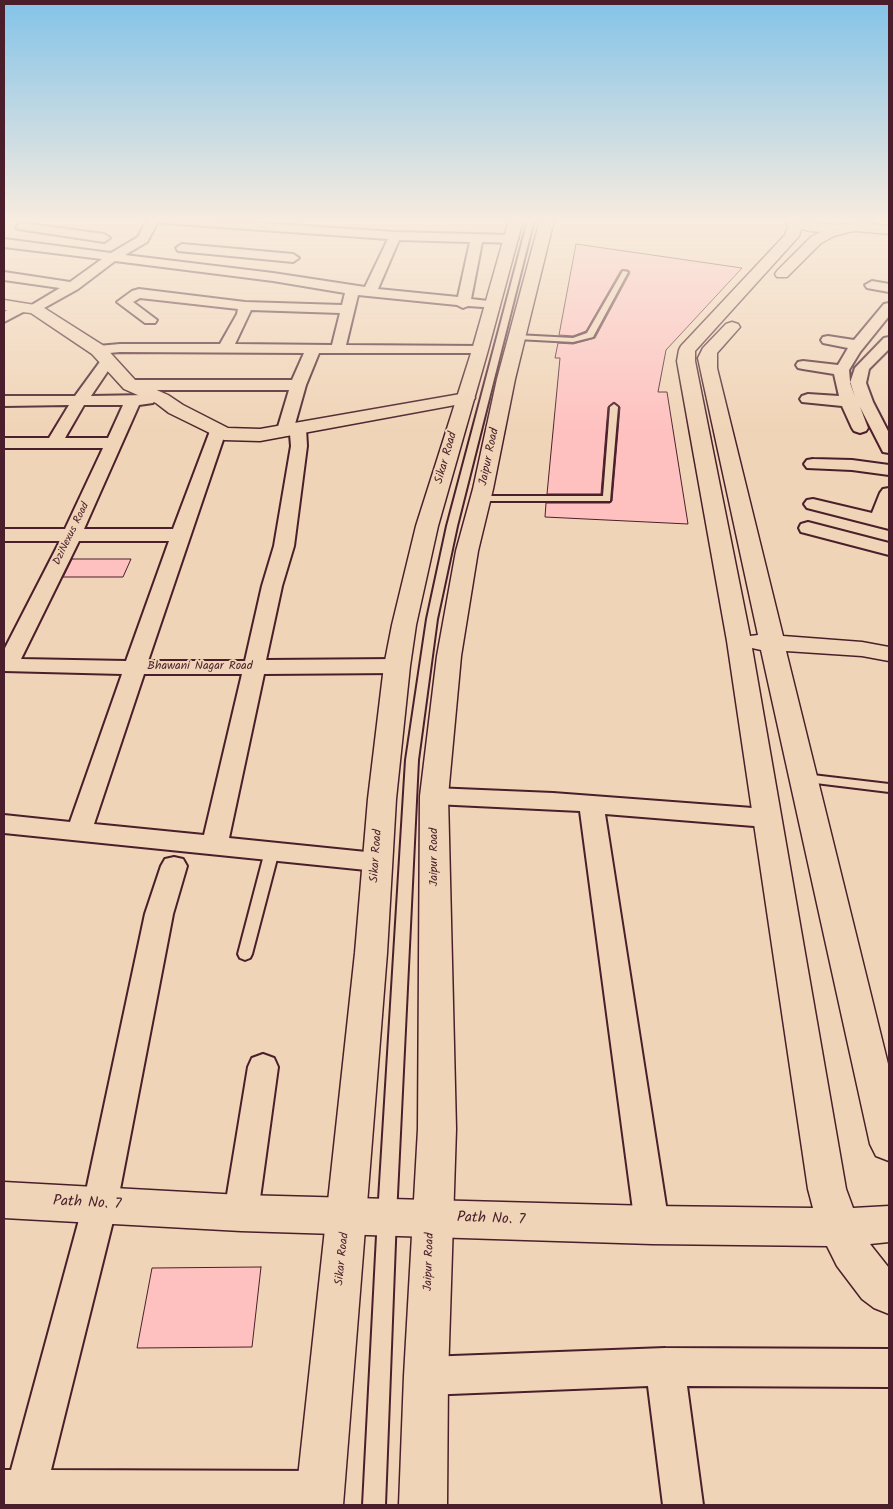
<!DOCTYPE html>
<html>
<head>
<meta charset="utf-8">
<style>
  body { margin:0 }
  #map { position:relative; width:893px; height:1509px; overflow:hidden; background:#f0d4b7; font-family:Kalam,sans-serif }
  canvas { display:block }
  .frame { position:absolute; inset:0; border:5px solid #4a1f2b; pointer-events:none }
</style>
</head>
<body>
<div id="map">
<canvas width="893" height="1509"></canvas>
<div class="frame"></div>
</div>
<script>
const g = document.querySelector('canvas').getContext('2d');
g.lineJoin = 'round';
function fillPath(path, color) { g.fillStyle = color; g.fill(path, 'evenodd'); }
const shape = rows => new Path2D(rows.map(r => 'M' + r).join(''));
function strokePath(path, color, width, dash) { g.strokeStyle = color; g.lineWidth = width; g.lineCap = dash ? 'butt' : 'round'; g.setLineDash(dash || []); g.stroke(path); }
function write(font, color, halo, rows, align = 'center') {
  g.font = font + ' Kalam,sans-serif'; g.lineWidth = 4; g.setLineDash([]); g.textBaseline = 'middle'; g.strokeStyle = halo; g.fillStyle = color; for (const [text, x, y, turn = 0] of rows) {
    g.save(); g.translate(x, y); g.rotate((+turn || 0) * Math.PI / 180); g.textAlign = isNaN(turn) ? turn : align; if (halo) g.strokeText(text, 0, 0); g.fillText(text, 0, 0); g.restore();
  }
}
const building = shape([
  [576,244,742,268,666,350,658,392,667,392,688,524,545,517,546,503,610,503,612,501,620,407,614,402,608,407,601,494,547,494,560,358,555,358,558,343,573,344,595,338,630,273,628,270,621,270,586,331,573,336,559,335,576,244],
  [72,559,131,559,123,577,63,577,72,559],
  [261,1267,252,1347,137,1348,152,1268,261,1267]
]);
fillPath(building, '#fec1c0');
strokePath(building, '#4a1f2b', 1);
const service = shape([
  [528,220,534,220,457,526,437,619,418,760,396,1216,385,1505,363,1505,378,1216,406,760,427,619,447,526,528,220],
  [623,271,628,272,593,337,573,342,517,339,513,337,517,335,573,338,587,333,623,271],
  [614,404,618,407,610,501,477,501,477,497,480,496,603,496,610,407,614,404],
  [804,774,889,784,889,792,799,781,798,778,804,774],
  [272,846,277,848,279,851,252,954,250,958,245,960,240,958,238,954,265,851,267,848,272,846]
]);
const minor = shape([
  [147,220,218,220,395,232,512,235,518,239,512,243,482,242,471,299,497,302,499,305,497,308,468,306,463,308,457,305,358,295,346,345,480,346,485,347,487,350,485,353,319,353,306,385,295,424,304,425,306,428,307,446,294,546,282,586,266,660,397,659,405,661,408,666,405,671,397,673,264,674,229,838,376,853,385,855,389,862,385,869,376,871,4,833,4,815,70,822,122,674,4,671,4,650,60,541,4,541,4,529,65,529,103,448,4,448,4,438,49,438,69,405,4,406,4,396,75,396,102,359,107,358,112,359,114,362,91,396,147,395,153,397,155,400,153,403,139,405,84,529,173,529,210,431,212,428,224,428,226,431,148,661,245,661,262,586,274,546,291,446,290,434,279,433,277,430,289,390,130,390,125,388,122,385,125,382,130,380,292,380,304,353,120,352,98,354,93,353,91,350,93,347,98,346,120,344,220,344,237,314,238,309,140,298,133,302,157,320,155,323,145,323,117,302,132,291,139,289,245,302,342,305,345,293,273,281,115,261,78,289,35,313,28,309,30,306,60,288,4,280,4,272,70,282,102,259,4,247,4,239,111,253,138,237,147,220],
  [158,222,162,223,388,239,365,287,273,273,125,255,147,242,158,222],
  [399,240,470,242,458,297,378,289,399,240],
  [251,310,340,313,332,345,235,344,251,310],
  [84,405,123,405,108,438,65,438,84,405],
  [79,541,169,541,126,661,21,659,79,541],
  [144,674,242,674,204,835,94,824,144,674],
  [22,223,104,234,110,238,104,242,18,229,16,227,18,225,22,223],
  [182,244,293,254,299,258,293,262,178,251,176,248,182,244],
  [872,281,889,284,889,292,867,288,865,285,872,281],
  [889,303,889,316,860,352,849,370,850,381,855,397,850,383,855,368,884,338,889,337,889,349,869,369,866,383,873,402,889,433,889,453,883,452,881,448,860,407,868,428,866,431,860,433,854,431,852,428,842,406,802,402,800,399,802,396,808,394,839,396,834,374,803,369,798,368,796,365,798,362,803,361,838,365,848,348,823,343,821,340,823,337,828,336,854,340,884,304,889,303],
  [20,304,25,305,27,308,25,311,4,322,4,312,20,304],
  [813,459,852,460,889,465,889,475,852,470,807,468,804,464,807,460,813,459],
  [889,488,889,529,807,508,804,504,807,500,813,499,872,513,880,493,883,489,889,488],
  [808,522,889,543,889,555,801,532,799,528,801,524,808,522],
  [434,788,553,793,766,809,775,812,779,818,775,824,766,827,605,814,669,1225,664,1236,652,1241,640,1236,635,1225,580,811,434,804,425,802,422,796,425,790,434,788],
  [174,857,183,859,187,866,173,914,117,1205,51,1470,320,1471,334,1477,340,1491,334,1505,4,1505,4,1470,11,1470,83,1205,145,914,161,866,165,859,174,857],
  [263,1054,274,1058,278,1067,258,1213,253,1224,241,1229,229,1224,224,1213,248,1067,252,1058,263,1054],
  [665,1348,889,1349,889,1387,687,1386,703,1505,663,1505,648,1386,426,1395,413,1389,407,1376,413,1363,426,1357,665,1348]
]);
const tertiary = shape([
  [784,220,797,220,802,226,799,236,695,351,695,361,750,636,758,635,698,358,703,348,726,324,732,322,738,324,740,327,717,353,717,368,783,636,862,642,889,647,889,661,862,656,786,651,889,1068,889,1161,876,1156,870,1144,761,650,752,648,846,1189,853,1208,889,1206,889,1242,870,1244,889,1268,889,1314,874,1308,862,1299,837,1266,827,1246,652,1244,241,1231,4,1218,4,1182,241,1195,652,1206,813,1208,808,1189,727,641,677,361,679,350,681,346,785,235,788,226,784,220],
  [844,225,851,229,849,232,834,236,821,243,787,277,777,277,775,274,777,271,811,237,824,230,844,225],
  [4,300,41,306,104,346,136,381,168,395,183,405,228,428,260,429,466,393,472,394,475,398,472,402,466,403,260,441,224,440,169,413,156,403,124,389,92,354,31,313,4,310,4,300]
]);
const secondary = shape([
  [784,220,803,220,811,223,837,225,854,223,860,220,874,220,871,224,889,226,889,234,856,231,837,233,809,231,785,223,784,220]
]);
const primary = shape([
  [509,220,523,220,488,350,438,526,416,625,410,666,396,799,387,953,343,1505,295,1505,355,953,368,799,384,666,392,625,416,526,472,350,509,220],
  [540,220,554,220,515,379,493,489,478,551,461,656,448,796,456,1129,448,1376,447,1505,399,1505,404,1376,418,1129,420,796,437,656,456,551,473,489,497,379,540,220]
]);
strokePath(service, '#4a1f2b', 4);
strokePath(minor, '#4a1f2b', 4);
strokePath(tertiary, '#4a1f2b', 3);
strokePath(secondary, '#4a1f2b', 3);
strokePath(primary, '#4a1f2b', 3);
fillPath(service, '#f0d4b7');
fillPath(minor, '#f0d4b7');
fillPath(tertiary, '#f0d4b7');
fillPath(secondary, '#f0d4b7');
fillPath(primary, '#f0d4b7');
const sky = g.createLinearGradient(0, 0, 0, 432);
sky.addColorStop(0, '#83c3e8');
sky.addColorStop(0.51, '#f8ecdf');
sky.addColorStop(1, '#f8ecdf00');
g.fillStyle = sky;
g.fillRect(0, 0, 893, 432);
write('11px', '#4a1f2b', '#f0d4b7', [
  ["DziNexus Road",72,534,-64]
]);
write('12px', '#4a1f2b', '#f0d4b7', [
  ["Jaipur Road",490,457,-78],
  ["Sikar Road",447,458,-74],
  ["Bhawani Nagar Road",200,667],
  ["Sikar Road",377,856,-86],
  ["Jaipur Road",435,857,-90],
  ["Sikar Road",343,1259,-84],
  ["Jaipur Road",430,1262,-88]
]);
write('15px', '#4a1f2b', '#f0d4b7', [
  ["Path No. 7",87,1204,3],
  ["Path No. 7",491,1220,2]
]);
</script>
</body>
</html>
